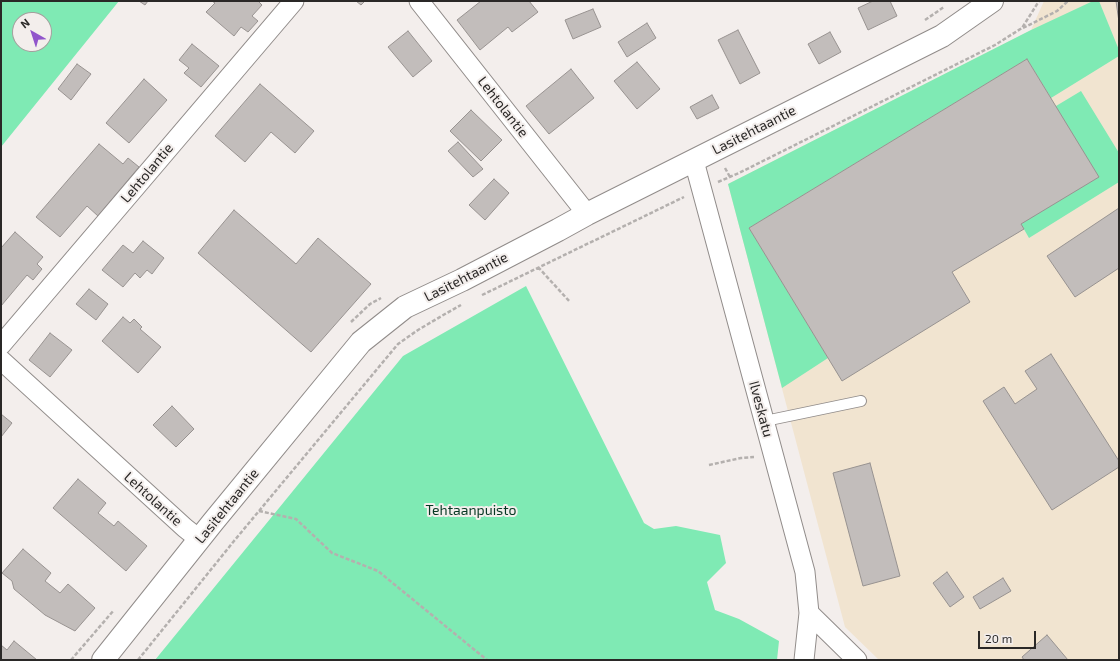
<!DOCTYPE html>
<html>
<head>
<meta charset="utf-8">
<style>
  body { margin:0 }
  #map { position:relative; width:1120px; height:661px; overflow:hidden; background:#f3eeec; font-family:"Exo 2",sans-serif }
  canvas { display:block }
  .frame { position:absolute; inset:0; border:2px solid #2a2827; pointer-events:none }
  .north { position:absolute; left:12px; top:12px; width:40px; height:40px; box-sizing:border-box; background:#f3eeec; border:1px solid #a39f9d; border-radius:50%; rotate:321deg; font-size:11px; font-weight:700; line-height:16px; text-align:center; color:#2a2827 }
  .north::after { content:''; display:block; margin:auto; width:14px; height:18px; background:#9155cb; clip-path:polygon(50% 0,100% 100%,50% 72%,0 100%) }
  .scale { position:absolute; left:978px; top:631px; width:58px; height:18px; box-sizing:border-box; border:2px solid #2a2827; border-top:0; padding-left:5px; font-size:12px; line-height:14px; white-space:nowrap; color:#2a2827; -webkit-text-stroke:3px #f3eeec; paint-order:stroke }
</style>
</head>
<body>
<div id="map">
<canvas width="1120" height="661"></canvas>
<div class="frame"></div>
<div class="north">N</div>
<div class="scale">20 m</div>
</div>
<script>
const g = document.querySelector('canvas').getContext('2d');
g.lineJoin = 'round';
function fillPath(path, color) { g.fillStyle = color; g.fill(path, 'evenodd'); }
const shape = rows => new Path2D(rows.map(r => 'M' + r).join(''));
function strokePath(path, color, width, dash) { g.strokeStyle = color; g.lineWidth = width; g.lineCap = dash ? 'butt' : 'round'; g.setLineDash(dash || []); g.stroke(path); }
function write(font, color, halo, rows, align = 'center') {
  g.font = font + ' "Exo 2",sans-serif'; g.lineWidth = 4; g.setLineDash([]); g.textBaseline = 'middle'; g.strokeStyle = halo; g.fillStyle = color; for (const [text, x, y, turn = 0] of rows) {
    g.save(); g.translate(x, y); g.rotate((+turn || 0) * Math.PI / 180); g.textAlign = isNaN(turn) ? turn : align; if (halo) g.strokeText(text, 0, 0); g.fillText(text, 0, 0); g.restore();
  }
}
fillPath(shape([
  [1044,1,1119,1,1119,660,879,660,845,627,728,184,1031,30]
]), '#f1e4d0');
fillPath(shape([
  [1,1,119,1,1,147],
  [20,20,44,20,44,44,20,44],
  [1093,1,1099,1,1119,50,1119,56,1051,98,1027,59,749,228,828,358,782,388,728,184,1031,30],
  [1081,91,1119,153,1119,182,1029,238,1021,224,1056,106],
  [526,286,644,523,654,529,676,526,720,535,726,563,707,582,715,610,739,619,779,641,777,660,155,660,403,356]
]), '#7feab4');
const building = shape([
  [139,1,148,1,145,5,139,1],
  [212,1,258,1,262,5,252,16,258,21,248,32,241,27,234,36,206,12,215,3,212,1],
  [356,1,365,1,361,5,356,1],
  [481,1,529,1,538,12,512,32,508,27,480,50,457,20,481,1],
  [873,1,890,1,897,16,868,30,858,8,873,1],
  [1116,1,1119,1,1119,22,1116,1],
  [593,9,601,27,573,39,565,20,593,9],
  [647,23,656,38,627,57,618,42,647,23],
  [738,30,760,73,740,84,718,40,738,30],
  [408,31,432,61,413,77,388,47,408,31],
  [830,32,841,52,819,64,808,44,830,32],
  [192,44,219,66,201,87,184,73,189,68,179,60,192,44],
  [1027,59,1099,177,1021,224,1024,229,952,272,970,302,842,381,749,228,1027,59],
  [637,62,660,89,637,109,614,81,637,62],
  [77,64,91,74,71,100,58,89,77,64],
  [571,69,594,98,549,134,526,106,571,69],
  [144,79,167,100,129,143,106,123,144,79],
  [260,84,314,131,295,153,271,132,245,162,215,136,260,84],
  [712,95,719,108,697,119,690,107,712,95],
  [471,110,502,140,481,161,450,131,471,110],
  [458,142,483,169,473,177,448,151,458,142],
  [99,144,123,164,128,158,139,167,98,216,87,206,60,237,36,217,99,144],
  [494,179,509,193,485,220,469,205,494,179],
  [1119,208,1119,268,1075,297,1047,256,1119,208],
  [234,210,296,264,318,238,371,284,311,352,198,253,234,210],
  [15,232,43,257,37,264,42,269,33,280,27,275,1,306,1,248,15,232],
  [143,241,164,258,152,274,147,270,140,278,135,273,123,287,102,270,123,245,133,253,143,241],
  [89,289,108,304,96,320,76,304,89,289],
  [123,317,130,323,134,319,142,327,140,329,161,347,138,373,102,341,123,317],
  [50,333,72,350,50,377,29,360,50,333],
  [1051,354,1119,461,1119,467,1052,510,983,401,1004,387,1015,404,1037,389,1025,371,1051,354],
  [172,406,194,429,176,447,153,425,172,406],
  [1,414,12,423,1,437,1,414],
  [870,463,900,576,863,586,833,473,870,463],
  [78,479,106,503,98,513,114,526,118,521,147,546,126,571,53,508,78,479],
  [23,549,51,573,45,581,60,593,68,584,95,608,75,631,45,615,14,589,12,581,2,573,23,549],
  [947,572,964,597,950,607,933,583,947,572],
  [1003,578,1011,591,980,609,973,597,1003,578],
  [1047,635,1068,660,1024,660,1022,657,1047,635],
  [14,641,37,660,1,660,1,645,7,650,14,641]
]);
fillPath(building, '#c2bdbb');
strokePath(building, '#989391', 1);
const lane = shape([
  [765,421,861,401]
]);
const street = shape([
  [419,1,587,214],
  [694,161,805,572,809,613,804,660],
  [1,345,294,1],
  [1,360,185,528,199,539],
  [809,613,857,660]
]);
const secondary = shape([
  [103,660,213,522,361,342,405,307,462,280,558,230,587,214,942,36,992,1]
]);
strokePath(lane, '#918c8a', 12);
strokePath(street, '#918c8a', 21);
strokePath(secondary, '#918c8a', 24);
strokePath(shape([
  [925,20,944,7],
  [1023,28,1057,11,1068,1],
  [725,168,730,177],
  [718,182,739,173,995,45,1022,28,1039,1],
  [538,267,570,302],
  [482,295,684,197],
  [351,322,370,304,381,298],
  [709,465,741,458,754,457],
  [259,511,296,519,332,553,378,571,487,660],
  [71,660,114,610],
  [138,660,234,541,398,344,418,330,445,314,461,305]
]), '#b4b0ae', 2.5, [4, 2]);
strokePath(lane, '#fff', 10);
strokePath(street, '#fff', 19);
strokePath(secondary, '#fff', 22);
write('14px', '#2a2827', '#f3eeec', [
  ["Lehtolantie",503,107,52],
  ["Lasitehtaantie",754,130,-27],
  ["Lehtolantie",147,173,-50],
  ["Lasitehtaantie",466,277,-27],
  ["Ilveskatu",761,409,75],
  ["Lehtolantie",153,499,42],
  ["Lasitehtaantie",227,506,-51]
]);
write('14px', '#063823', '#f3eeec', [
  ["Tehtaanpuisto",471,510]
]);
</script>
</body>
</html>
